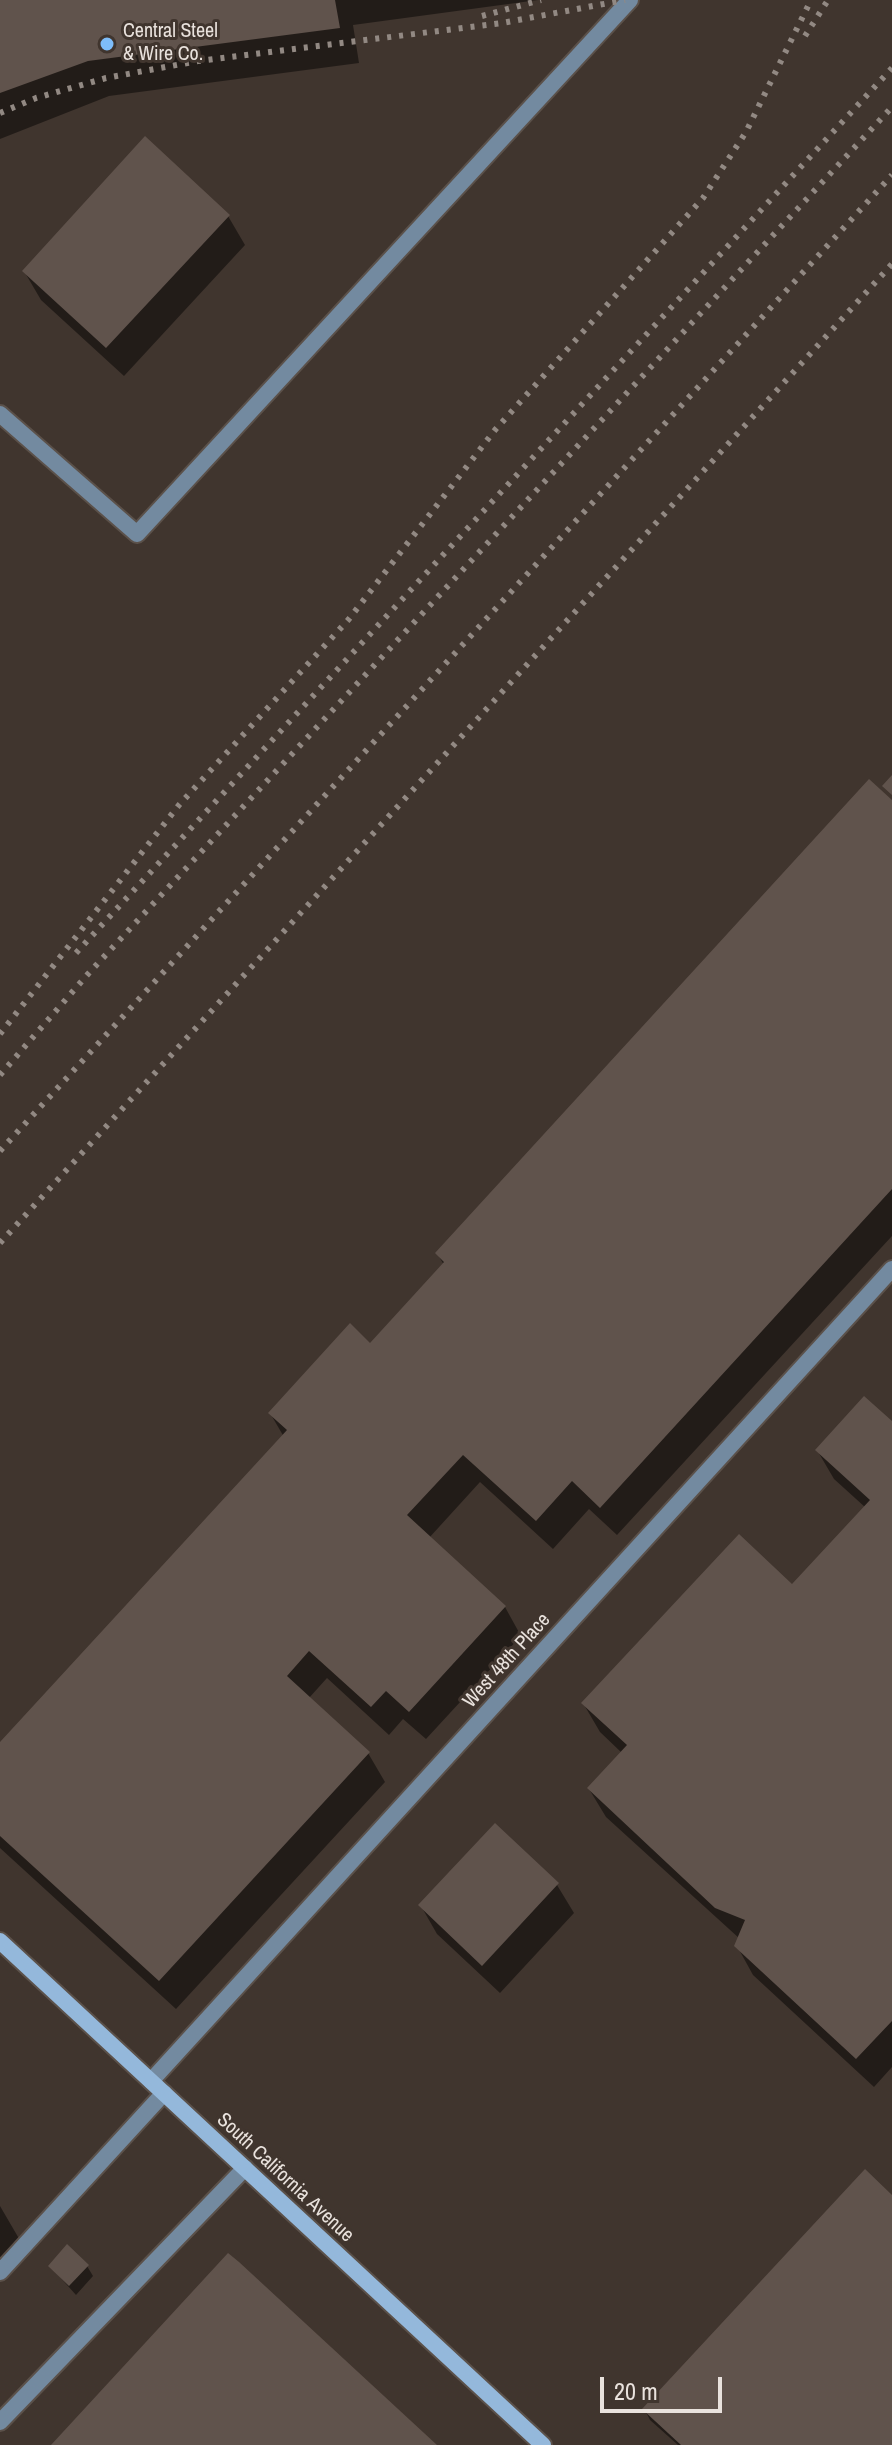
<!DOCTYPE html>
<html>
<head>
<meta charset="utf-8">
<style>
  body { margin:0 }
  #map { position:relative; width:892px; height:2445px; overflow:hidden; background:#40352e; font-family:"Archivo Narrow",sans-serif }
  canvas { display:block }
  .scale { position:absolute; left:600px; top:2377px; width:122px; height:36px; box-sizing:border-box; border:4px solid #e9e2dd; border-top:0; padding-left:10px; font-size:24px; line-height:28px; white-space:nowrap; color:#e9e2dd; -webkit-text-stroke:6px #40352e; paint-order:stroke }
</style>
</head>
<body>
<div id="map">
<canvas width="892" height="2445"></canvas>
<div class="scale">20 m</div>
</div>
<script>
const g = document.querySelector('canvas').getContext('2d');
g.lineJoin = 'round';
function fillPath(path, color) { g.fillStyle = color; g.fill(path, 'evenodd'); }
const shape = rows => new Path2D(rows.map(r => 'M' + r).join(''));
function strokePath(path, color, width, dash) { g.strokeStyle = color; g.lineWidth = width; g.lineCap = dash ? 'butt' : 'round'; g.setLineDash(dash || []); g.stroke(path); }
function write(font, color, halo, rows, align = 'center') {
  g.font = font + ' "Archivo Narrow",sans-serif'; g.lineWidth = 6; g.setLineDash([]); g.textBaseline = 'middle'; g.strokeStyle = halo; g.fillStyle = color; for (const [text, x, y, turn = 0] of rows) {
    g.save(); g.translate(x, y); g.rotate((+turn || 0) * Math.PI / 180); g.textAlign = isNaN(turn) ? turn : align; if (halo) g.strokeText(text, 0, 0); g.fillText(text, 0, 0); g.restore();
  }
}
fillPath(shape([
  [0,0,538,0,353,25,359,63,109,96,0,139],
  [228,216,245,245,124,376,41,300,24,271],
  [892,802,892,1236,617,1535,589,1509,553,1549,480,1482,429,1538,505,1607,521,1636,426,1739,403,1719,389,1735,327,1678,309,1698,368,1753,385,1782,176,2009,0,1848,0,1745,284,1437,270,1413,370,1346,444,1265,437,1253],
  [892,1424,892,2067,874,2087,753,1975,737,1946,740,1939,606,1817,589,1789,622,1753,600,1732,583,1703,792,1587,866,1508,834,1479,817,1450],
  [557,1885,574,1913,500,1993,437,1934,421,1906],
  [892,2197,892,2445,678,2445,650,2420,645,2410],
  [0,2206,21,2242,0,2264],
  [50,2266,87,2266,93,2276,76,2295]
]), '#0007');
fillPath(shape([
  [0,0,335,0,340,28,88,61,0,93],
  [145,136,230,215,106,348,22,271],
  [892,775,892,795,882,786],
  [869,779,892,800,892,1189,600,1508,572,1481,536,1521,463,1455,407,1515,506,1606,409,1712,386,1691,371,1707,309,1651,287,1676,370,1752,159,1981,0,1836,0,1742,287,1430,268,1413,350,1323,370,1343,444,1262,435,1253],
  [864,1396,892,1421,892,2021,856,2059,734,1946,745,1920,715,1908,587,1788,627,1745,581,1703,739,1534,792,1584,870,1500,815,1450],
  [495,1823,559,1883,482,1966,418,1905],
  [865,2169,892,2195,892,2445,681,2445,642,2409],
  [67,2244,89,2265,69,2286,48,2266],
  [228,2253,239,2262,437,2445,51,2445]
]), '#60534c');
const lane = shape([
  [0,414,137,534,630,0],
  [0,2272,164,2093],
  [0,2422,245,2168]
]);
const street = shape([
  [151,2081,892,1269]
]);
const secondary = shape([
  [0,1941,543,2445]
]);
strokePath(lane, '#5b514a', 20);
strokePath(street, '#5b514a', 20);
strokePath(secondary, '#5b514a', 20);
strokePath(lane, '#738aa0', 16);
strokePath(street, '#738aa0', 16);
strokePath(secondary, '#94b8db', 16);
strokePath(shape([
  [482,16,541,0],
  [805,36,828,0],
  [0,113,36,98,106,78,198,61,502,23,625,0],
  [76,953,892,68],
  [0,1034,179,805,349,619,495,430,703,198,746,132,811,0],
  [0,1075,88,974,892,107],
  [0,1151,892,175],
  [0,1243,892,264]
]), '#928983', 6, [4, 8]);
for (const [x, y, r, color] of [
  [107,44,8,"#7ebdf9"]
]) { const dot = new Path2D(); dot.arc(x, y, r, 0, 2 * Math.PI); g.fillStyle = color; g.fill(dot); strokePath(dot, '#40352e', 3); }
write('20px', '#e9e2dd', '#40352e', [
  ["Central Steel",123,32],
  ["& Wire Co.",123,55]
], 'left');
write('20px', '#e9e2dd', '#40352e', [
  ["West 48th Place",507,1661,-48],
  ["South California Avenue",285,2178,43]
]);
</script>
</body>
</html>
